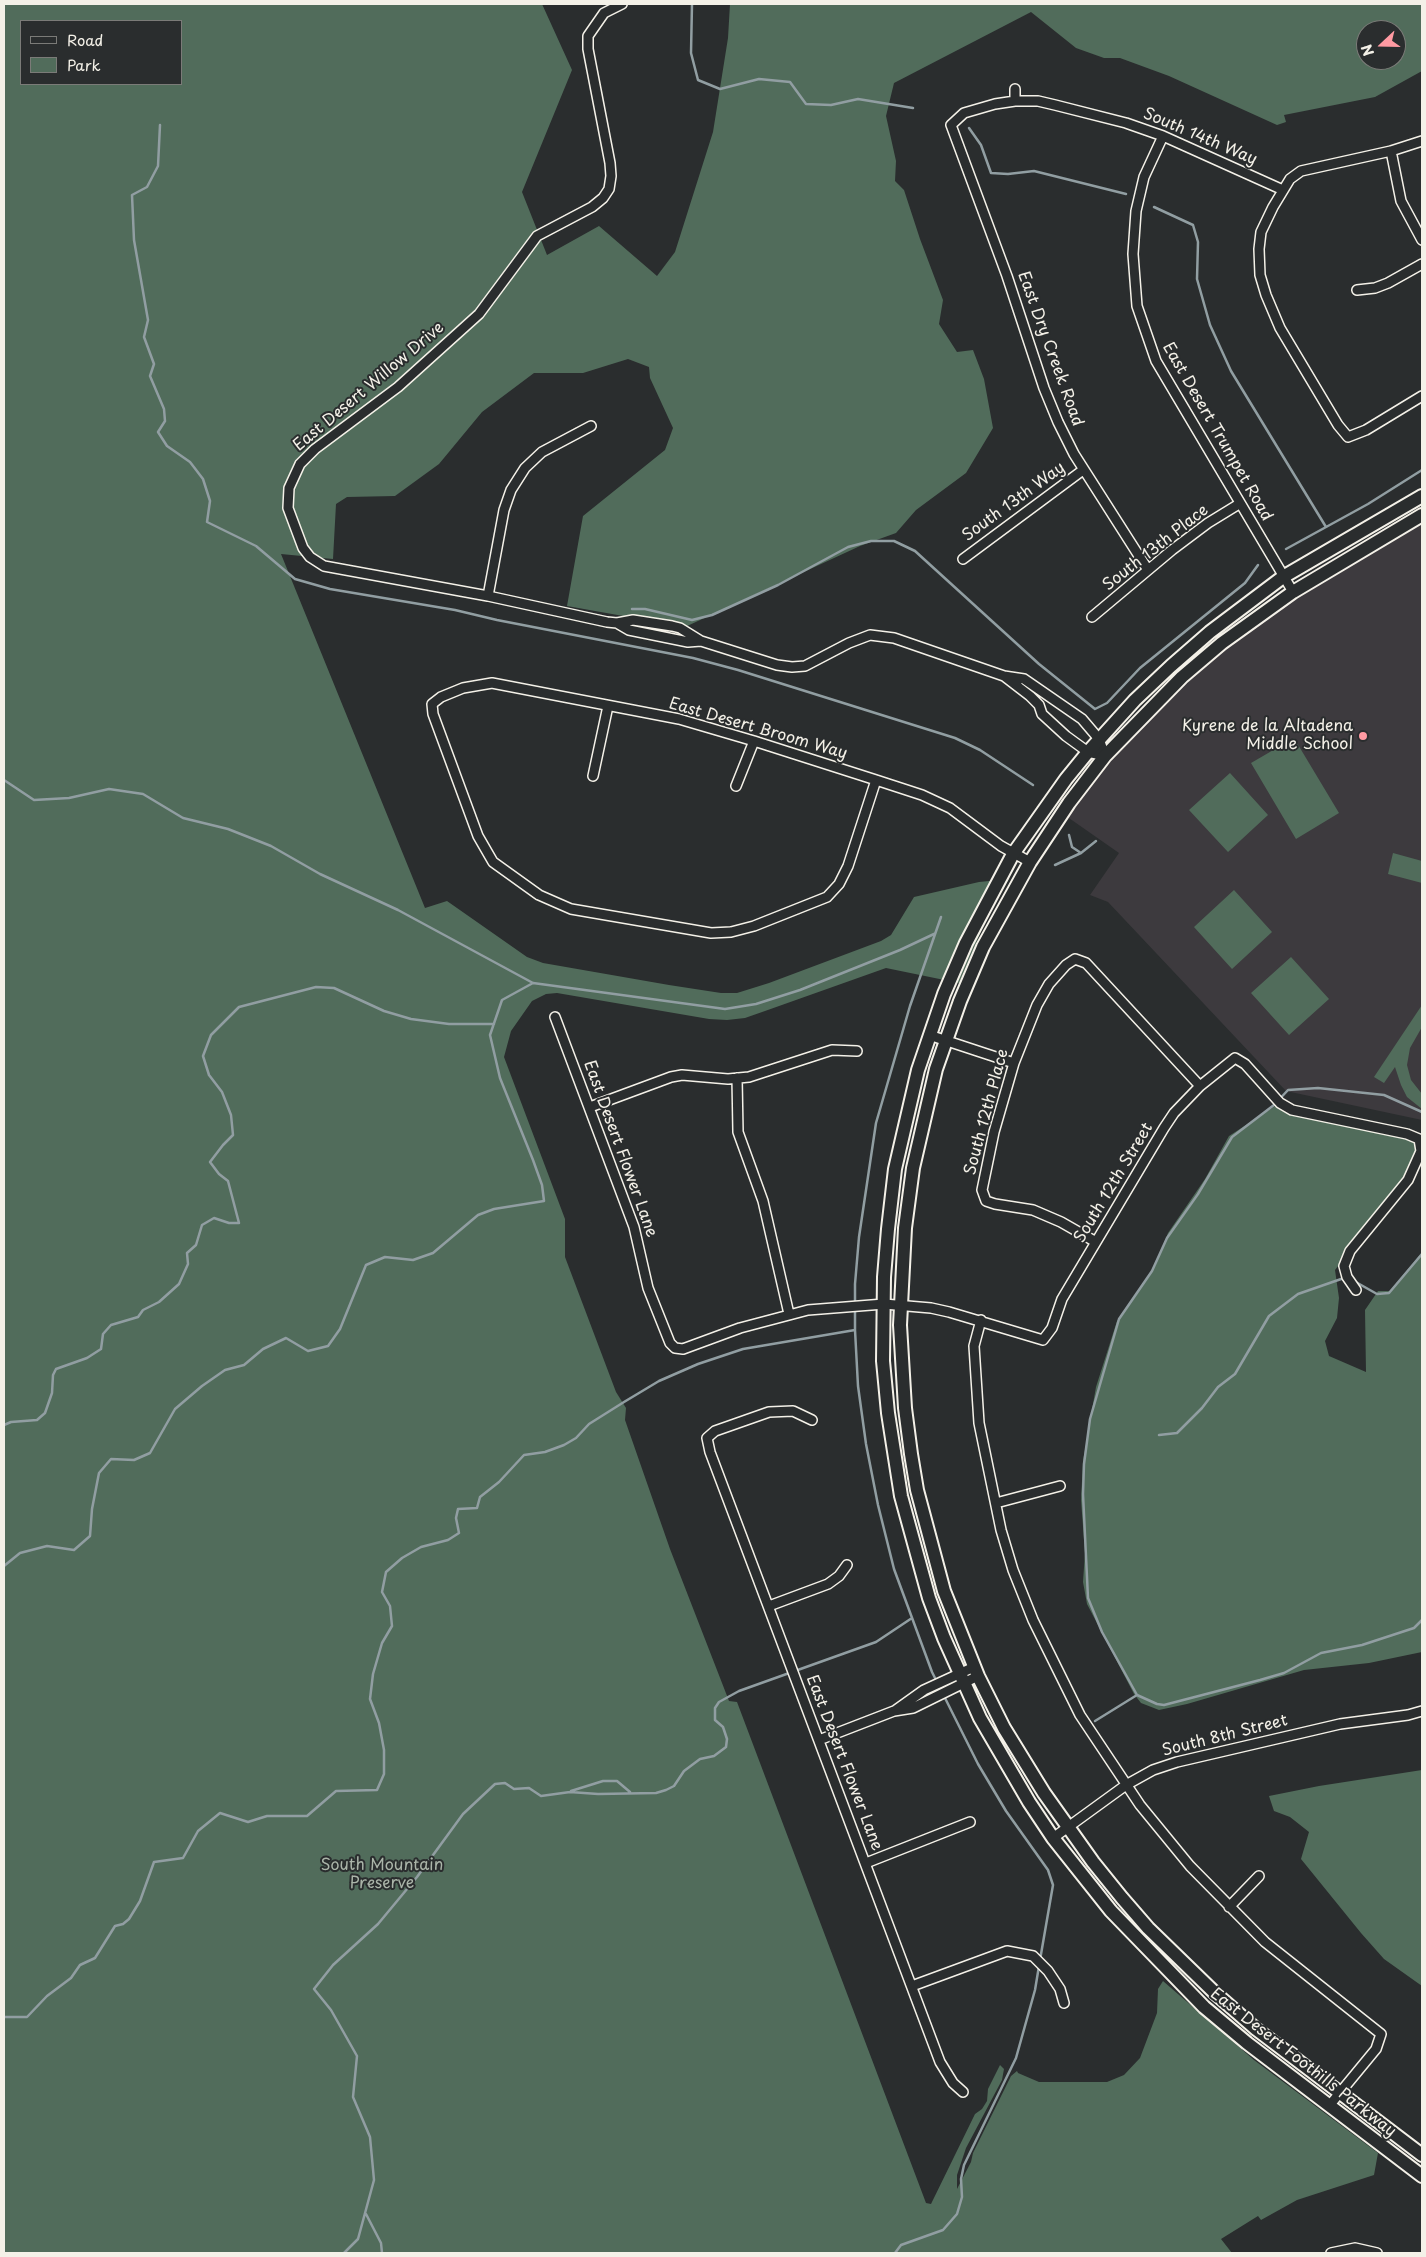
<!DOCTYPE html>
<html>
<head>
<meta charset="utf-8">
<style>
  body { margin:0 }
  #map { position:relative; width:1426px; height:2257px; overflow:hidden; background:#2a2d2e; font-family:"Playpen Sans",sans-serif }
  canvas { display:block }
  .frame { position:absolute; inset:0; border:5px solid #f4f1e8; pointer-events:none }
  .legend { position:absolute; left:20px; top:20px; width:162px; height:65px; box-sizing:border-box; background:#2a2d2e; border:1px solid #7b7b78; margin:0; padding:6px 9px; list-style:none; font-size:15px; color:#f4f1e8 }
  .legend li { display:flex; align-items:center; gap:10px; height:25px }
  .legend b { width:25px; border:1px solid #7b7b78 }
  .north { position:absolute; left:1356px; top:20px; width:50px; height:50px; box-sizing:border-box; background:#2a2d2e; border:1px solid #7b7b78; border-radius:50%; rotate:249deg; font-size:14px; font-weight:700; line-height:20px; text-align:center; color:#f4f1e8 }
  .north::after { content:''; display:block; margin:auto; width:18px; height:22px; background:#ff9aa2; clip-path:polygon(50% 0,100% 100%,50% 72%,0 100%) }
</style>
</head>
<body>
<div id="map">
<canvas width="1426" height="2257"></canvas>
<div class="frame"></div>
<ul class="legend">
<li><b style="height:6px;background:#2a2d2e"></b>Road</li>
<li><b style="height:14px;background:#516c5b"></b>Park</li>
</ul>
<div class="north">N</div>
</div>
<script>
const g = document.querySelector('canvas').getContext('2d');
g.lineJoin = 'round';
function fillPath(path, color) { g.fillStyle = color; g.fill(path, 'evenodd'); }
const shape = rows => new Path2D(rows.map(r => 'M' + r).join(''));
function strokePath(path, color, width, dash) { g.strokeStyle = color; g.lineWidth = width; g.lineCap = dash ? 'butt' : 'round'; g.setLineDash(dash || []); g.stroke(path); }
function write(font, color, halo, rows, align = 'center') {
  g.font = font + ' "Playpen Sans",sans-serif'; g.lineWidth = 4; g.setLineDash([]); g.textBaseline = 'middle'; g.strokeStyle = halo; g.fillStyle = color; for (const [text, x, y, turn = 0] of rows) {
    g.save(); g.translate(x, y); g.rotate((+turn || 0) * Math.PI / 180); g.textAlign = isNaN(turn) ? turn : align; if (halo) g.strokeText(text, 0, 0); g.fillText(text, 0, 0); g.restore();
  }
}
fillPath(shape([
  [1422,519,1422,1120,1286,1091,1108,902,1090,895,1119,853,1066,816,1119,750,1170,698,1228,646,1305,589]
]), '#3d3a3e');
fillPath(shape([
  [4,4,542,4,572,70,522,192,547,255,599,226,657,276,675,252,713,132,728,38,730,4,1422,4,1422,71,1375,97,1284,115,1286,122,1277,125,1169,76,1120,58,1104,58,1076,48,1031,12,894,83,886,116,896,161,895,181,904,190,920,239,943,300,939,324,957,352,973,350,984,379,993,428,966,473,916,510,896,533,860,546,685,627,567,606,583,516,665,450,673,428,650,378,649,367,628,359,583,373,534,373,482,412,439,464,395,496,347,497,336,504,333,559,281,554,425,908,447,901,527,957,543,963,669,985,721,993,737,993,769,983,881,941,891,935,914,897,979,882,1009,879,989,913,959,983,886,968,765,1011,745,1018,727,1020,709,1019,557,993,546,994,532,1001,511,1031,504,1057,565,1219,565,1257,616,1392,626,1408,625,1420,670,1549,729,1701,737,1702,926,2203,931,2204,975,2114,982,2109,987,2101,988,2089,1000,2065,1004,2069,1002,2080,966,2148,957,2175,957,2189,971,2162,973,2153,1011,2076,1017,2071,1018,2073,1039,2082,1107,2082,1124,2075,1140,2058,1157,2013,1158,1989,1163,1981,1254,2060,1378,2153,1374,2175,1297,2200,1261,2220,1258,2216,1221,2239,1232,2253,4,2253],
  [21,21,181,21,181,84,21,84],
  [1366,30,1396,30,1396,60,1366,60],
  [1294,738,1339,813,1296,839,1251,763],
  [1230,773,1268,815,1228,852,1189,810],
  [1393,853,1422,861,1422,883,1388,874],
  [1234,890,1272,932,1232,969,1194,927],
  [1291,957,1329,999,1289,1035,1251,993],
  [1422,1005,1422,1027,1410,1048,1407,1065,1411,1080,1422,1094,1422,1109,1407,1097,1401,1085,1395,1067,1384,1083,1374,1077],
  [1280,1103,1419,1139,1416,1165,1335,1270,1339,1298,1337,1318,1325,1341,1329,1356,1366,1372,1365,1310,1378,1291,1390,1291,1422,1252,1422,1652,1369,1663,1304,1670,1187,1704,1159,1710,1141,1703,1134,1694,1087,1604,1083,1582,1085,1553,1081,1500,1083,1461,1096,1387,1117,1321,1155,1266,1168,1233,1205,1179,1229,1136],
  [1422,1770,1422,1986,1384,1959,1361,1933,1301,1859,1309,1832,1290,1817,1274,1811,1269,1796,1319,1786]
]), '#516c5b');
strokePath(shape([
  [692,4,691,53,698,80,720,89,759,79,790,82,806,104,831,105,858,99,913,108],
  [160,125,158,166,147,187,132,195,134,240,148,320,144,337,154,364,150,376,164,409,165,421,158,432,167,446,190,462,203,479,210,501,207,522,256,546,295,579,330,589,455,610,497,620,693,658,738,670,955,738,980,750,1033,785],
  [969,128,981,145,991,173,1008,174,1034,171,1126,194],
  [1154,207,1193,225,1198,242,1197,279,1210,325,1231,371,1326,527],
  [1286,549,1368,504,1422,470],
  [632,609,645,609,692,620,712,615,778,585,848,547,871,541,894,541,915,551,1039,664,1095,709,1107,703,1140,668,1245,583,1258,565],
  [4,780,34,800,69,798,109,789,143,794,183,818,228,829,271,846,320,874,398,910,533,983,725,1009,756,1004,800,990,900,950,934,934],
  [1069,835,1072,847,1081,853],
  [1055,865,1081,853,1096,841],
  [941,917,910,1006,876,1123,859,1237,855,1284,855,1330,858,1386,866,1444,878,1505,894,1569,932,1672,978,1764,1006,1811,1048,1870,1053,1885,1040,1960],
  [1354,1281,1377,1294,1389,1293,1422,1254],
  [4,1425,11,1422,37,1420,45,1413,52,1393,53,1375,56,1369,87,1358,101,1349,103,1334,111,1325,138,1317,143,1310,159,1302,179,1284,188,1264,187,1253,196,1245,202,1225,214,1218,229,1223,239,1223,228,1181,219,1174,210,1162,223,1145,233,1135,231,1115,222,1092,209,1075,203,1056,211,1035,239,1007,316,987,334,988,384,1011,411,1019,449,1024,494,1024],
  [1159,1435,1177,1433,1202,1408,1218,1387,1235,1374,1269,1316,1298,1294,1344,1278],
  [4,1566,20,1553,47,1546,74,1550,90,1536,92,1509,99,1473,111,1459,134,1460,150,1453,175,1409,202,1386,225,1370,244,1365,263,1349,286,1338,308,1351,328,1346,340,1329,366,1265,385,1257,413,1260,433,1253,478,1215,494,1209,544,1201,542,1185,533,1160,500,1078,490,1035,502,1000,533,983],
  [1137,1695,1157,1704,1164,1705,1260,1680,1284,1673,1321,1653,1362,1645,1414,1628,1422,1620],
  [1095,1721,1137,1695,1102,1632,1088,1598,1083,1494,1084,1464,1090,1419,1119,1319,1152,1271,1167,1238,1198,1194,1232,1137,1274,1105,1288,1090,1318,1088,1384,1095,1422,1112],
  [571,1791,603,1781,617,1781,630,1792],
  [4,2017,27,2017,47,1996,71,1978,80,1965,95,1958,115,1926,123,1924,129,1919,140,1901,154,1862,183,1858,198,1831,220,1813,248,1822,267,1816,307,1816,336,1791,377,1790,384,1774,384,1750,379,1723,370,1699,373,1674,382,1643,392,1626,390,1606,382,1592,386,1572,402,1558,421,1547,448,1540,459,1533,456,1518,458,1509,477,1508,480,1497,499,1482,524,1455,545,1452,564,1445,576,1438,589,1424,624,1402,659,1381,698,1364,743,1349,855,1330],
  [366,2214,381,2243,382,2253],
  [344,2253,358,2239,374,2180,370,2137,353,2097,357,2056,331,2010,314,1989,333,1965,378,1924,417,1877,463,1814,495,1784,505,1783,514,1789,529,1788,541,1796,570,1792,598,1794,656,1793,666,1790,674,1786,684,1771,700,1759,714,1756,726,1747,727,1739,723,1727,715,1720,715,1708,719,1702,739,1691,876,1642,912,1618],
  [895,2253,901,2245,943,2230,957,2214,962,2197,961,2179,964,2165,1016,2058,1035,1990,1039,1966]
]), '#919ea2', 2.5);
const street = shape([
  [622,4,604,13,588,36,588,49,610,163,611,176,609,189,603,198,592,207,537,236,479,314,398,387,315,449,300,464,289,488,288,508,303,548,310,557,324,566,488,596,607,622,617,623,633,620,672,626,680,628,701,641],
  [1015,101,1015,89],
  [1163,136,1144,177,1136,211,1133,254,1137,306,1156,361,1293,592],
  [1422,141,1391,151,1301,171,1290,179,1273,207,1261,232,1259,249,1260,275,1266,295,1280,328,1338,425,1348,437,1366,430,1422,396],
  [1391,151,1401,201,1422,240],
  [1357,290,1375,288,1388,283,1422,264],
  [963,559,1083,470],
  [1148,570,1074,454,1058,422,1044,388,1007,276,951,125,964,113,995,104,1015,101,1038,101,1055,105,1126,123,1163,136,1283,190],
  [488,596,504,510,511,490,525,468,542,452,591,426],
  [1092,617,1172,550,1208,523,1239,504],
  [617,623,629,630,688,642,701,641,777,665,792,667,805,666,849,643,870,635,894,638,1004,676,1024,679,1082,719,1099,739,1105,756],
  [1004,676,1030,696,1039,705,1042,714,1066,736,1088,752,1105,756],
  [593,776,608,706],
  [876,780,848,866,839,884,827,897,754,926,731,932,711,933,571,909,539,895,493,862,478,836,433,714,432,704,441,697,463,688,492,683,679,719,754,741,876,780,922,795,950,808,1001,846,1030,862],
  [736,786,754,741],
  [555,1017,634,1227,648,1288,670,1343,675,1348,683,1349,740,1328,808,1310,884,1304,931,1308,949,1312,1043,1340,1052,1328,1062,1299,1164,1128,1174,1113,1200,1086,1235,1058,1245,1064,1280,1103,1292,1110,1407,1134,1419,1139,1421,1151,1408,1180,1350,1251,1344,1266,1347,1277,1356,1290],
  [929,1035,1014,1063],
  [737,1078,738,1132,763,1201,789,1314],
  [590,1107,671,1077,682,1075,728,1079,749,1077,832,1050,857,1051],
  [1096,1242,1061,1222,1033,1210,995,1204,986,1201,982,1190,994,1132,1014,1063,1037,1005,1049,984,1066,965,1075,959,1086,963,1200,1086],
  [981,1320,974,1346,979,1423,1001,1530,1013,1570,1033,1620,1080,1715,1140,1805,1190,1866,1265,1942,1381,2034,1376,2049,1329,2106],
  [812,1420,793,1411,769,1412,715,1431,707,1438,710,1452,940,2062,953,2083,963,2092],
  [996,1503,1060,1486],
  [769,1606,828,1584,839,1576,847,1565],
  [896,1710,924,1690,974,1667],
  [819,1740,894,1711,913,1708,978,1676],
  [1053,1838,1126,1785,1153,1770,1177,1762,1340,1724,1408,1715,1422,1711],
  [866,1863,970,1822],
  [1229,1907,1259,1876],
  [912,1986,1007,1951,1033,1956,1048,1971,1060,1989,1064,2003],
  [1331,2253,1355,2248,1377,2253]
]);
const secondary = shape([
  [1422,496,1283,577,1210,632,1171,666,1135,700,1088,752,1066,779,1013,854,966,943,944,994,918,1070,895,1169,888,1229,884,1277,883,1361,888,1413,901,1496,929,1598,944,1638,980,1718,1029,1802,1053,1838,1111,1911,1204,2007,1247,2043,1422,2176],
  [1422,515,1293,592,1222,643,1182,677,1105,756,1069,803,1030,862,983,947,960,1001,936,1069,913,1168,905,1228,900,1325,905,1408,911,1454,917,1490,944,1591,978,1676,1004,1728,1044,1793,1093,1862,1122,1898,1148,1928,1216,1994,1256,2029,1422,2155]
]);
strokePath(street, '#f4f1e8', 12);
strokePath(secondary, '#f4f1e8', 16);
strokePath(street, '#2a2d2e', 9);
strokePath(secondary, '#2a2d2e', 12);
for (const [x, y, r, color] of [
  [1363,736,5,"#ff9aa2"]
]) { const dot = new Path2D(); dot.arc(x, y, r, 0, 2 * Math.PI); g.fillStyle = color; g.fill(dot); strokePath(dot, '#2a2d2e', 2); }
write('16px', '#f4f1e8', '#2a2d2e', [
  ["South 14th Way",1200,137,23],
  ["East Dry Creek Road",1050,349,70],
  ["East Desert Willow Drive",369,387,-40],
  ["East Desert Trumpet Road",1217,432,60],
  ["South 13th Way",1014,502,-36],
  ["South 13th Place",1156,548,-38],
  ["East Desert Broom Way",758,729,16],
  ["South 12th Place",987,1112,-75],
  ["East Desert Flower Lane",620,1149,70],
  ["South 12th Street",1114,1183,-59],
  ["South 8th Street",1225,1736,-14],
  ["East Desert Flower Lane",844,1763,69],
  ["East Desert Foothills Parkway",1303,2063,38]
]);
write('16px', '#f4f1e8', '#2a2d2e', [
  ["Kyrene de la Altadena",1353,727],
  ["Middle School",1353,745]
], 'right');
write('16px', '#abb5a9', '#2a2d2e', [
  ["South Mountain",382,1866],
  ["Preserve",382,1884]
]);
</script>
</body>
</html>
